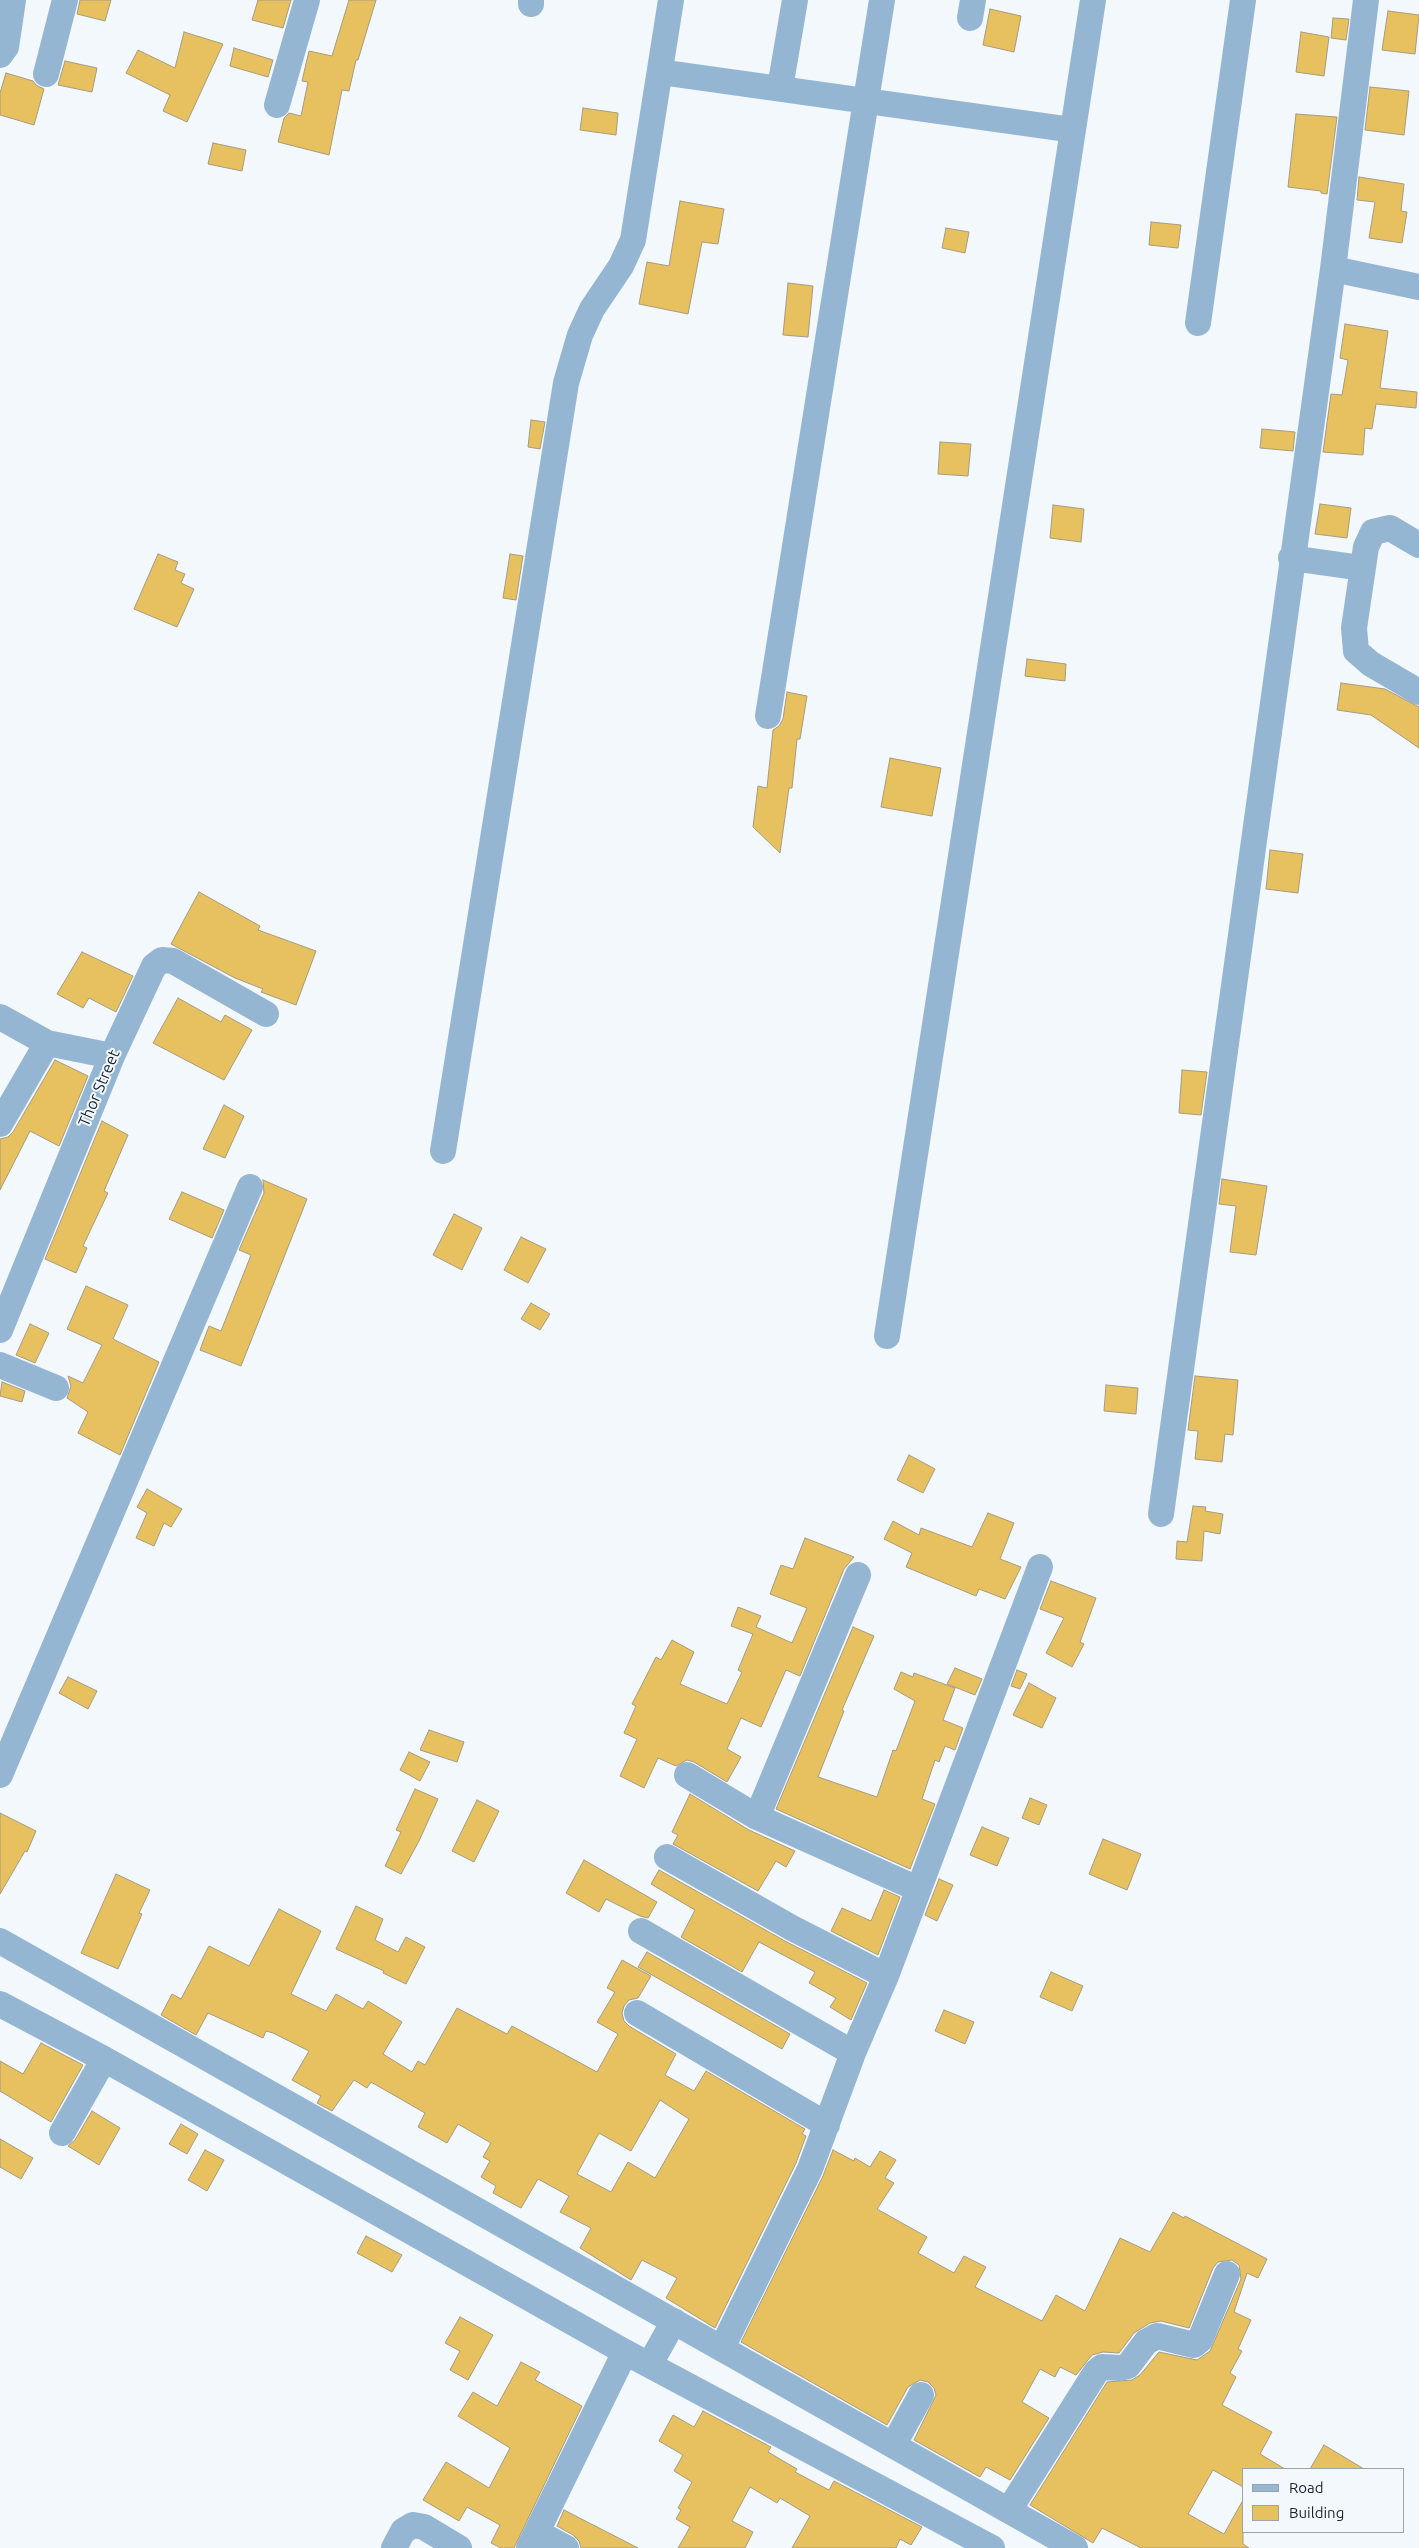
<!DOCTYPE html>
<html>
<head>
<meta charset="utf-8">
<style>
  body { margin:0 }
  #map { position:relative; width:1419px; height:2548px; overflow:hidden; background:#f3f8fd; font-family:Ubuntu,sans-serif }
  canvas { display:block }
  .legend { position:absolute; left:1242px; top:2468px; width:162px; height:65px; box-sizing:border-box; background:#f3f8fd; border:1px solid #9ca3a9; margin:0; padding:6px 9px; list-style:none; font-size:15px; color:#1a242c }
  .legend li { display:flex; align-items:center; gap:10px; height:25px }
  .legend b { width:25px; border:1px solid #9ca3a9 }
</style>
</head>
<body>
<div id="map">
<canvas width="1419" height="2548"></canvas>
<ul class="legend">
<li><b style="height:6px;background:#94b6d3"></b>Road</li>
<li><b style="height:14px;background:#e7c160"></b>Building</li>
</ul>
</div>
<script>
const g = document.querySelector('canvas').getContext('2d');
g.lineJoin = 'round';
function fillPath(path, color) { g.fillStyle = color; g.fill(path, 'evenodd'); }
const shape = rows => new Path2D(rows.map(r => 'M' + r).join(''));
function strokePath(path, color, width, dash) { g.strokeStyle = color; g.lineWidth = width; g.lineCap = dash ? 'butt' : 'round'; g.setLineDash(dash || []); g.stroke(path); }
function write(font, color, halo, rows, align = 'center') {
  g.font = font + ' Ubuntu,sans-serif'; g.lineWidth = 4; g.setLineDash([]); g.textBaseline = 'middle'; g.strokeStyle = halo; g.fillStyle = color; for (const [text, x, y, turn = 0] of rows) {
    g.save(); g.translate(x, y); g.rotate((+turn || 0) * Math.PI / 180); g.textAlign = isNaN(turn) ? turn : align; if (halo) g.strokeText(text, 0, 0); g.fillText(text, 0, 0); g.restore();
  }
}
const building = shape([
  [80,0,111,0,105,21,77,14,80,0],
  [258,0,291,0,283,28,252,20,258,0],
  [349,0,376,0,358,60,356,60,349,91,342,90,329,155,278,142,284,118,289,113,301,116,308,82,302,81,309,51,332,56,349,0],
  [990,9,1021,16,1014,52,983,45,990,9],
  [1388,11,1419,15,1415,54,1382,50,1388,11],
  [1333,18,1349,19,1346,40,1331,38,1333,18],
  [184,32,223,44,187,122,163,111,170,95,126,73,138,50,175,68,184,32],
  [1301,32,1329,37,1324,76,1296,72,1301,32],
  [234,48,273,60,268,77,230,66,234,48],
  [65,61,97,68,92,92,58,85,65,61],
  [6,73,33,81,36,85,44,89,34,125,0,115,0,93,6,73],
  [1370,87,1409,91,1404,135,1365,130,1370,87],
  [583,108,618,113,616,135,580,130,583,108],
  [1296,114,1337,117,1327,194,1321,193,1321,191,1288,187,1296,114],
  [213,143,246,150,242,171,208,164,213,143],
  [1359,177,1404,184,1401,211,1407,212,1402,243,1369,238,1375,202,1357,200,1359,177],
  [680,201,724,209,718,244,702,242,688,314,639,304,647,262,669,266,680,201],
  [1151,222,1181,225,1178,248,1149,245,1151,222],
  [946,228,969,232,965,253,942,248,946,228],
  [788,283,813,286,808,337,783,335,788,283],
  [1345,324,1388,331,1380,388,1417,392,1416,408,1376,404,1372,429,1365,428,1363,455,1323,452,1331,394,1342,395,1348,360,1340,358,1345,324],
  [531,420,545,422,540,449,528,447,531,420],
  [1262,429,1295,432,1293,451,1260,448,1262,429],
  [940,442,971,444,968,476,938,474,940,442],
  [1320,504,1351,508,1347,538,1315,534,1320,504],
  [1053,505,1084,509,1081,542,1050,538,1053,505],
  [158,554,178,562,175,570,185,574,181,583,194,589,177,627,134,609,158,554],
  [510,554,523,556,516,600,503,598,510,554],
  [1027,659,1066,664,1065,681,1025,676,1027,659],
  [1341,683,1385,689,1419,707,1419,748,1371,715,1337,710,1341,683],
  [787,692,807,696,800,739,797,739,792,788,789,788,780,853,753,827,758,786,767,788,773,730,779,726,783,719,787,692],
  [890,758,941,768,932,816,881,807,890,758],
  [1270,850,1303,854,1298,893,1266,889,1270,850],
  [199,892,260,926,258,930,316,951,296,1005,261,992,263,989,235,978,171,944,199,892],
  [82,952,133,976,116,1012,89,998,83,1008,57,994,82,952],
  [178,998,221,1022,225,1015,252,1030,224,1080,153,1043,178,998],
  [55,1060,88,1076,59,1146,30,1131,0,1190,0,1139,8,1137,13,1132,55,1060],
  [1182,1070,1207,1072,1201,1115,1179,1113,1182,1070],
  [224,1105,244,1116,225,1158,203,1149,224,1105],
  [102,1121,128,1135,104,1191,108,1193,83,1246,87,1248,76,1273,45,1259,102,1121],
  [1222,1179,1267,1186,1256,1255,1230,1252,1236,1206,1219,1204,1222,1179],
  [263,1180,307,1199,241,1366,200,1350,209,1326,221,1331,251,1255,239,1250,264,1193,263,1180],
  [182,1192,224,1210,212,1238,169,1219,182,1192],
  [454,1214,482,1228,462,1270,433,1255,454,1214],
  [521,1237,546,1249,528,1283,504,1270,521,1237],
  [86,1286,128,1305,113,1339,159,1362,120,1455,78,1433,88,1412,67,1398,71,1386,68,1376,83,1383,102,1345,67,1329,86,1286],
  [531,1303,550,1314,540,1330,521,1319,531,1303],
  [30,1324,49,1333,35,1363,16,1355,30,1324],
  [1195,1376,1238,1380,1233,1435,1225,1434,1222,1462,1195,1459,1198,1431,1188,1430,1195,1376],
  [2,1382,25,1391,22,1402,0,1396,2,1382],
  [1106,1385,1138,1388,1136,1414,1104,1411,1106,1385],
  [909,1455,935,1469,923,1493,897,1480,909,1455],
  [147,1489,182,1509,171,1527,164,1523,154,1546,136,1538,147,1513,137,1507,147,1489],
  [1193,1506,1206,1507,1205,1511,1223,1514,1220,1534,1204,1531,1202,1561,1176,1559,1177,1541,1187,1542,1193,1506],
  [988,1513,1014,1523,1000,1559,1021,1567,1005,1599,979,1589,976,1596,906,1567,912,1553,884,1539,893,1521,919,1535,921,1528,972,1547,988,1513],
  [805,1538,854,1557,844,1569,800,1676,786,1670,761,1727,741,1718,727,1749,741,1757,727,1782,694,1762,687,1760,676,1766,658,1758,644,1788,620,1776,637,1739,624,1733,636,1706,632,1704,656,1657,661,1660,672,1640,694,1652,680,1684,727,1704,742,1672,738,1670,753,1634,731,1626,738,1607,761,1616,756,1627,792,1643,807,1608,770,1594,781,1565,793,1569,805,1538],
  [1051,1581,1096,1598,1080,1642,1084,1644,1072,1667,1046,1653,1064,1618,1040,1609,1051,1581],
  [853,1627,874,1636,842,1710,844,1711,818,1777,877,1797,893,1750,896,1751,915,1701,894,1689,901,1672,913,1677,914,1673,955,1688,943,1720,963,1728,955,1750,945,1746,939,1762,935,1760,922,1799,935,1804,910,1869,776,1809,853,1627],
  [955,1668,982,1679,975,1695,947,1684,955,1668],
  [1017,1670,1027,1674,1020,1689,1011,1686,1017,1670],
  [68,1677,97,1691,88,1709,59,1693,68,1677],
  [1029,1683,1056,1698,1042,1728,1013,1715,1029,1683],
  [429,1730,464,1742,457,1762,420,1750,429,1730],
  [409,1752,430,1762,420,1781,400,1770,409,1752],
  [415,1789,438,1799,419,1841,401,1874,385,1866,401,1832,396,1830,415,1789],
  [690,1794,749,1830,795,1851,786,1867,776,1861,758,1891,673,1844,678,1835,672,1832,690,1794],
  [1030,1798,1047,1805,1039,1825,1022,1818,1030,1798],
  [477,1800,499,1811,474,1862,452,1851,477,1800],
  [0,1813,36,1831,27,1852,25,1851,0,1894,0,1813],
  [982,1827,1009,1838,997,1866,970,1855,982,1827],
  [1103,1839,1141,1854,1127,1890,1089,1874,1103,1839],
  [584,1860,657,1902,648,1918,640,1916,606,1899,599,1912,566,1893,584,1860],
  [659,1870,785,1941,867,1983,851,2020,830,2007,836,1998,809,1983,815,1972,759,1942,742,1972,681,1937,695,1910,651,1884,659,1870],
  [116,1874,150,1890,139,1913,142,1914,118,1969,81,1953,116,1874],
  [939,1879,953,1885,937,1921,925,1915,939,1879],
  [884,1890,900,1897,878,1955,831,1931,842,1908,871,1921,884,1890],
  [356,1906,383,1919,375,1940,398,1952,406,1937,425,1947,406,1984,383,1973,384,1971,336,1949,356,1906],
  [279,1909,321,1931,291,1994,326,2011,336,1994,363,2009,368,2001,402,2022,383,2054,412,2072,418,2061,425,2065,457,2008,507,2034,512,2026,597,2072,618,2034,597,2022,615,1992,607,1988,622,1960,651,1976,638,1998,629,2000,624,2006,622,2013,624,2021,629,2026,676,2054,665,2075,694,2091,706,2071,805,2129,802,2134,806,2136,796,2163,715,2328,666,2298,677,2278,642,2260,631,2280,580,2248,591,2228,560,2212,569,2196,538,2179,521,2208,493,2193,496,2186,481,2177,490,2161,483,2157,491,2143,458,2124,447,2143,418,2127,425,2113,371,2082,367,2088,354,2080,332,2111,317,2103,321,2096,292,2080,309,2051,273,2033,266,2031,263,2038,208,2013,196,2035,161,2015,172,1994,181,1999,209,1946,249,1966,279,1909],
  [660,2100,689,2119,655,2178,628,2162,611,2192,577,2174,599,2133,631,2151,660,2100],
  [647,1952,790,2034,782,2049,638,1967,647,1952],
  [1051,1972,1083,1986,1072,2011,1040,1997,1051,1972],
  [944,2010,974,2022,965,2044,935,2031,944,2010],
  [41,2043,83,2065,51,2122,0,2091,0,2061,23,2074,41,2043],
  [92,2111,120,2128,99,2165,68,2146,75,2140,92,2111],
  [181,2124,198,2134,187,2154,169,2144,181,2124],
  [0,2139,33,2158,21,2179,0,2167,0,2139],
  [205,2150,224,2160,207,2191,188,2180,205,2150],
  [833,2150,854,2161,855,2158,870,2167,880,2151,896,2160,885,2178,894,2183,877,2209,927,2237,918,2253,954,2273,964,2256,986,2267,975,2287,1042,2321,1056,2295,1085,2311,1120,2238,1150,2252,1173,2212,1184,2218,1185,2216,1267,2259,1258,2278,1247,2273,1234,2312,1251,2320,1238,2349,1242,2351,1230,2373,1236,2377,1222,2405,1272,2432,1260,2454,1285,2469,1243,2469,1243,2487,1213,2470,1188,2514,1224,2534,1243,2500,1243,2544,1249,2548,1141,2548,1102,2528,1093,2543,1030,2505,1107,2382,1132,2380,1140,2375,1159,2352,1197,2360,1210,2351,1241,2279,1239,2265,1232,2260,1218,2262,1213,2268,1189,2328,1161,2321,1150,2323,1134,2333,1119,2353,1103,2352,1092,2355,1076,2375,1060,2367,1055,2377,1040,2369,1022,2402,1049,2418,1010,2480,986,2467,980,2477,914,2440,936,2395,934,2388,928,2382,920,2380,908,2387,887,2425,741,2342,823,2176,833,2150],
  [366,2236,402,2255,392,2272,357,2253,366,2236],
  [460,2317,493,2335,468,2380,450,2370,460,2351,445,2343,460,2317],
  [521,2362,540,2372,535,2380,582,2406,514,2548,501,2548,491,2543,500,2525,467,2507,459,2521,423,2500,446,2462,489,2488,510,2448,458,2416,473,2392,497,2406,521,2362],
  [703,2411,771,2447,768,2452,797,2469,795,2472,829,2490,834,2481,922,2527,911,2545,900,2539,896,2548,792,2548,810,2516,780,2498,777,2503,750,2487,732,2521,753,2532,745,2548,678,2548,690,2527,676,2519,681,2510,678,2508,692,2482,674,2471,683,2455,659,2441,673,2415,694,2427,703,2411],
  [1324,2445,1364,2469,1310,2469,1324,2445],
  [564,2510,638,2548,581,2548,579,2541,573,2535,557,2526,564,2510]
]);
fillPath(building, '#e7c160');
strokePath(building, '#a69b80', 1);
strokePath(shape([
  [531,4,531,0],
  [970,18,973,0],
  [0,55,6,47,13,0],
  [660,72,1073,130],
  [46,74,65,0],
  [780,88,795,0],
  [277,105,307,0],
  [1333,269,1419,287],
  [1198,323,1243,0],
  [1419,545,1390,528,1373,532,1366,547,1354,628,1356,651,1371,664,1419,692],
  [1291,558,1362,568],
  [768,716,882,0],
  [0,1017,47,1043,112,1056],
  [0,1124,47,1043],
  [443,1151,566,383,580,335,592,309,621,266,633,240,671,0],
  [0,1330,112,1056,154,966,162,960,173,961,266,1014],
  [887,1336,1093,0],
  [0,1365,56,1388],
  [1161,1514,1333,269,1366,0],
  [0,1775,250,1187],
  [687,1775,757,1817,918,1889],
  [757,1817,858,1575],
  [667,1857,792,1928,886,1976],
  [641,1931,853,2053],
  [0,1941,1075,2548],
  [0,2004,104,2059,625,2352,992,2548],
  [637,2013,827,2125],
  [62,2133,104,2059],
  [722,2348,810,2169,853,2053,886,1976,1040,1567],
  [650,2364,674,2321],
  [894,2444,921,2395],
  [1009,2510,1096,2372,1102,2367,1120,2368,1128,2366,1146,2342,1157,2336,1194,2345,1200,2340,1227,2274],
  [538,2533,566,2548],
  [394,2548,403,2531,413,2525,424,2527,459,2548],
  [529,2548,625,2352]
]), '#94b6d3', 26);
write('16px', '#1a242c', '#f3f8fd', [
  ["Thor Street",99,1088,-67]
]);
</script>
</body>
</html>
